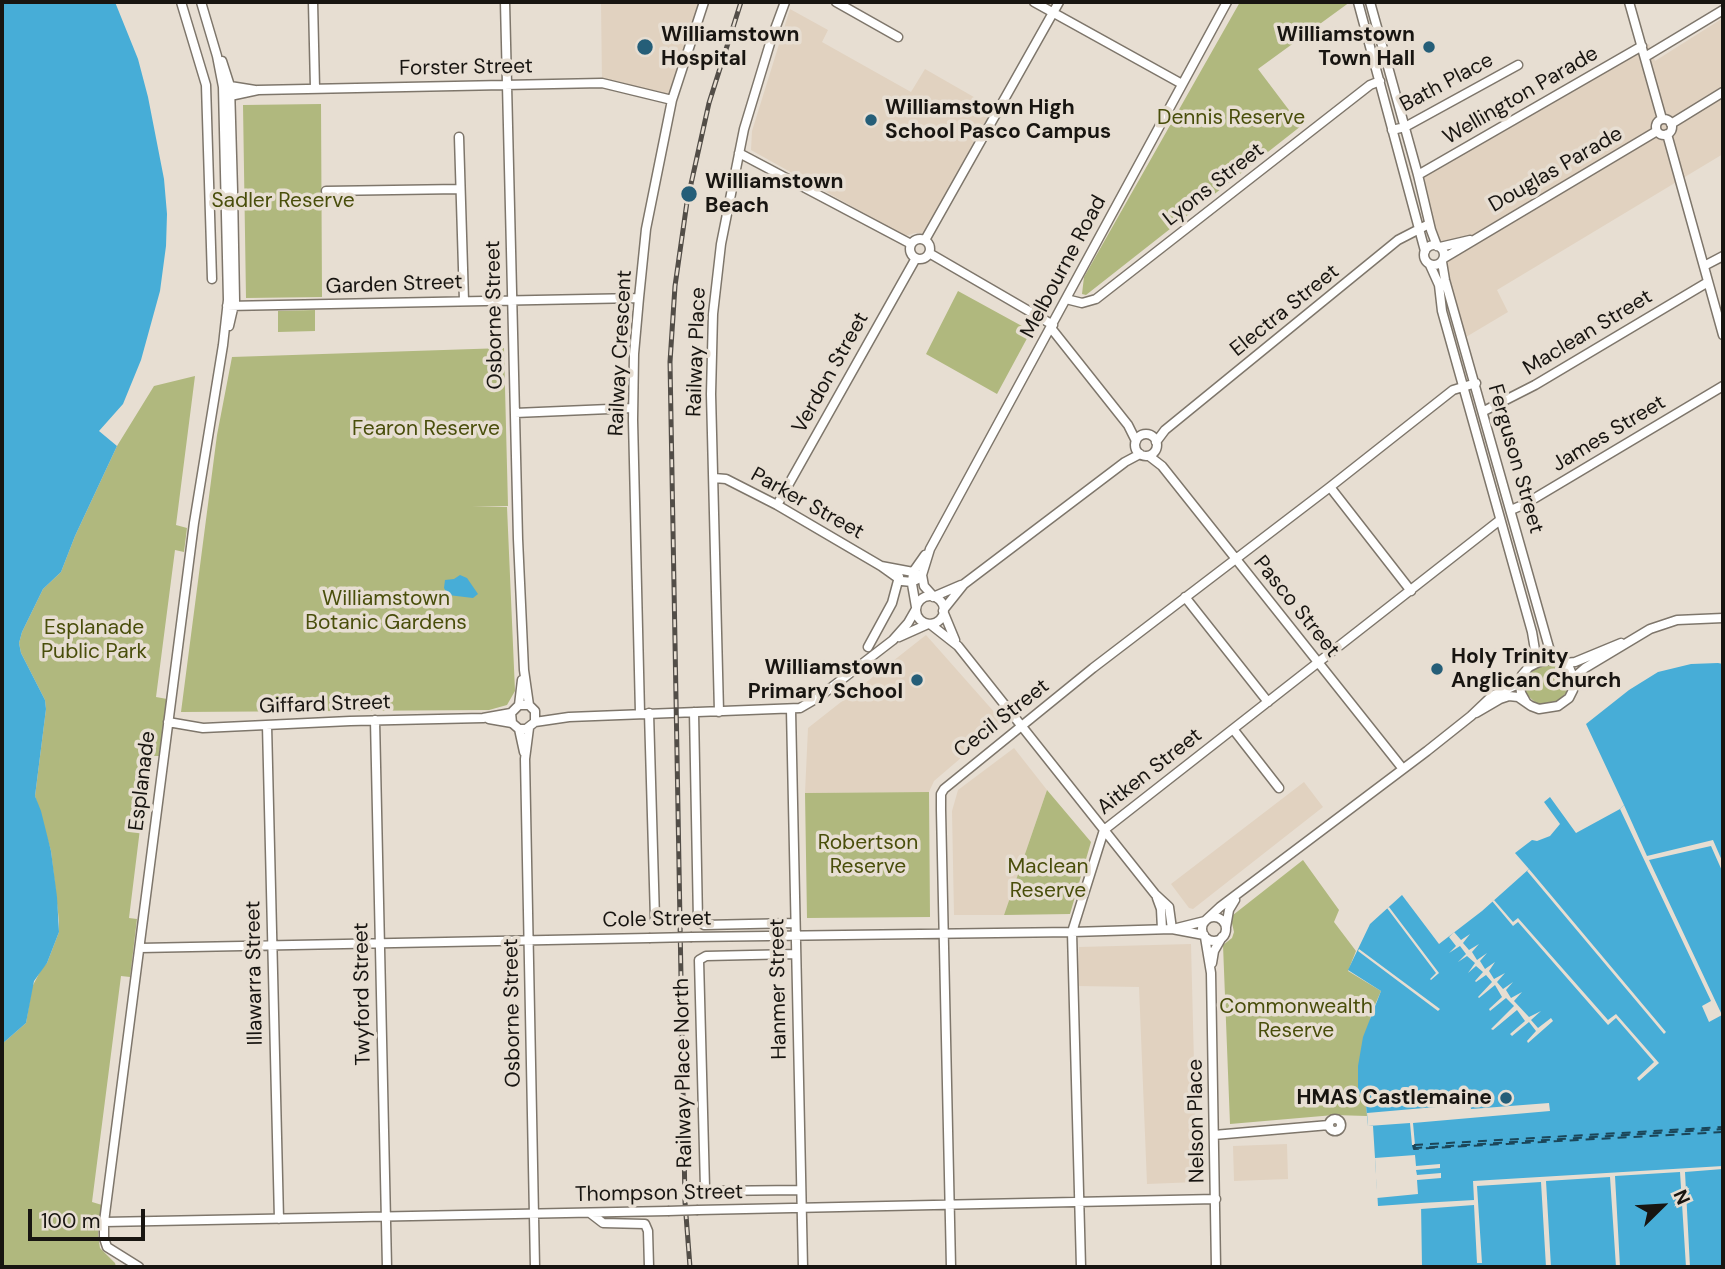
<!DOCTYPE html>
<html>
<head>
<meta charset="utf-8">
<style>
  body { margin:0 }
  #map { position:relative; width:1725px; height:1269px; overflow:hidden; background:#e7ded2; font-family:"DM Sans",sans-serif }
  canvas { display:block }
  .frame { position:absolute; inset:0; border:4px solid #181511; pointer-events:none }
  .north { position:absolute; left:1627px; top:1171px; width:70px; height:70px; -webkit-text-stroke:5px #e7ded2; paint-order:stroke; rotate:66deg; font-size:19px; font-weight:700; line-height:28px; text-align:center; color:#181511 }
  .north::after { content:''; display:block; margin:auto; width:24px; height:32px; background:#181511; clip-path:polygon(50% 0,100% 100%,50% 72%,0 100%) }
  .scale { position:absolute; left:28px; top:1209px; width:117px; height:32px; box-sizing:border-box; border:4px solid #181511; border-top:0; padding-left:9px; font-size:21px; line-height:24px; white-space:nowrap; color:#181511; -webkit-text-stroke:5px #e7ded2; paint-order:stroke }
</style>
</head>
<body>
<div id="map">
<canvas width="1725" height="1269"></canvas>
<div class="frame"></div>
<div class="north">N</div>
<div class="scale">100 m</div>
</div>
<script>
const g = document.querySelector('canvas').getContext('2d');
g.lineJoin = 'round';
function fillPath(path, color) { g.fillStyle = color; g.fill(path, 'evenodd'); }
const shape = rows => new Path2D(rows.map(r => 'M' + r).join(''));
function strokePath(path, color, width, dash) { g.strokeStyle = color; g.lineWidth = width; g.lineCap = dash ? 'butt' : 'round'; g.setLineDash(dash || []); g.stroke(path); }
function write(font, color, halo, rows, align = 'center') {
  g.font = font + ' "DM Sans",sans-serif'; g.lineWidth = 7; g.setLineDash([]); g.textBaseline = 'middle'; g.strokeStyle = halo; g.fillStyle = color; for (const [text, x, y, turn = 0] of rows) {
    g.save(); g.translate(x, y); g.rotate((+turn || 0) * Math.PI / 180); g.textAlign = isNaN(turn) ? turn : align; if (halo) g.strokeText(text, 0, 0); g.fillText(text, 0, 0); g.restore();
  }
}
fillPath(shape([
  [601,2,704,2,672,100,602,83],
  [790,9,828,30,822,42,911,92,925,69,993,108,925,233,915,233,905,236,751,150,752,131],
  [1723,18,1723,154,1497,290,1508,312,1466,337,1421,177,1649,44,1655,61],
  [926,635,1003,722,934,781,929,792,805,793,808,728],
  [1014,748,1047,790,1004,915,954,915,952,811,958,790],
  [1304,782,1323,807,1193,909,1189,908,1171,884],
  [1191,944,1197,1182,1147,1184,1139,987,1077,986,1079,947],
  [1287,1144,1288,1179,1234,1181,1233,1146]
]), '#e1d2c0');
fillPath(shape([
  [1240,2,1350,2,1258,69,1301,126,1086,295,1082,294,1084,277],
  [321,104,322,297,246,298,243,105],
  [958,291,1031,331,997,394,926,354],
  [315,310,315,331,278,332,278,311],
  [504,348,508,506,472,507,507,507,515,691,507,705,489,710,181,712,217,435,232,357],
  [195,376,176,525,187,528,184,552,175,550,156,697,167,699,159,756,149,756,129,918,137,919,130,977,121,976,92,1202,102,1205,98,1235,100,1248,115,1263,116,1267,2,1267,2,1044,26,1023,32,987,42,968,47,963,59,932,59,921,51,851,35,796,46,709,45,700,21,653,19,643,22,632,43,589,61,572,75,536,117,446,154,386],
  [1547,664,1563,667,1570,678,1570,688,1559,701,1546,705,1537,704,1526,694,1525,680,1531,671],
  [1047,790,1091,842,1070,914,1004,915],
  [929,792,930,917,807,918,805,793],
  [1303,860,1339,910,1334,922,1356,951,1348,971,1381,991,1371,1014,1358,1095,1365,1094,1367,1116,1334,1115,1230,1124,1223,945,1232,938,1234,932,1231,919,1233,915]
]), '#b0b87e');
fillPath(shape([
  [2,2,115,2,138,59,148,97,164,179,167,214,166,246,160,291,141,360,123,404,99,431,117,446,75,536,61,572,43,589,22,632,19,643,21,653,45,700,46,709,35,796,41,811,51,851,57,897,59,932,47,963,34,981,26,1023,2,1044],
  [460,575,467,578,478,594,473,598,448,595,444,588,445,580,454,579],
  [1718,663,1723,664,1723,1267,1422,1267,1421,1203,1378,1206,1373,1126,1368,1126,1365,1095,1358,1095,1358,1066,1363,1037,1381,991,1348,970,1370,924,1402,895,1439,944,1482,911,1529,869,1515,853,1532,840,1537,841,1550,836,1560,824,1544,802,1550,797,1576,833,1620,809,1624,805,1586,724,1629,690,1658,672,1691,664]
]), '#47add7');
fillPath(shape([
  [1624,805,1647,856,1713,840,1723,863,1723,873,1711,846,1649,860,1722,1015,1709,1022,1702,1006,1711,1001,1620,809],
  [1529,869,1666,1032,1664,1034,1527,871],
  [1494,900,1513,922,1518,918,1608,1020,1616,1014,1659,1063,1639,1081,1637,1078,1654,1062,1616,1018,1608,1025,1518,922,1513,926,1492,901],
  [1389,907,1439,973,1431,980,1430,979,1436,973,1387,908],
  [1454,932,1461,940,1470,934,1463,943,1469,950,1479,944,1472,952,1477,960,1487,953,1480,961,1485,969,1495,962,1489,971,1494,979,1505,973,1497,982,1503,989,1513,982,1506,990,1511,998,1522,992,1514,1001,1529,1017,1541,1011,1531,1020,1538,1028,1551,1018,1553,1021,1528,1043,1527,1041,1536,1031,1529,1022,1512,1036,1510,1034,1525,1021,1517,1010,1493,1030,1491,1029,1514,1006,1506,998,1490,1011,1489,1009,1502,997,1495,985,1479,998,1478,997,1492,982,1486,975,1476,982,1475,981,1483,972,1476,966,1468,973,1475,963,1467,956,1458,962,1466,954,1460,946,1449,953,1456,946,1449,937],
  [1359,949,1440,1009,1438,1011,1358,951],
  [1549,1103,1550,1111,1413,1123,1415,1145,1412,1145,1410,1123,1368,1126,1367,1113,1470,1104,1471,1109],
  [1415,1155,1416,1166,1440,1164,1440,1168,1416,1170,1417,1175,1441,1173,1441,1178,1417,1180,1418,1194,1377,1198,1375,1158],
  [1723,1166,1723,1169,1685,1172,1690,1267,1686,1267,1680,1172,1615,1176,1620,1267,1616,1267,1610,1177,1546,1181,1551,1267,1546,1267,1541,1182,1477,1186,1482,1263,1477,1263,1474,1205,1421,1209,1421,1203,1474,1200,1473,1181]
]), '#e7ded2');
strokePath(shape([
  [1413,1145,1414,1149,1723,1132],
  [1414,1145,1723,1127],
  [1414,1146,1416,1148,1723,1129]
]), '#1b4659', 2, [9, 7]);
const minor = shape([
  [181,2,206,85,212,279],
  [313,2,315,88],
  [505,2,518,539,524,670,529,705],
  [836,2,898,37],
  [1034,2,1182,84],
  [1358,2,1425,251],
  [1370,2,1418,175,1431,230,1437,246],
  [1629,2,1662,119],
  [1645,57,1723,10],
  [222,61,230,86,233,191,235,300,229,326],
  [230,86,255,90],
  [230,96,258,90,602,83,672,100],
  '1656 127a8 8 0 1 1 16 0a8 8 0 1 1-16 0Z',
  [1671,124,1723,92],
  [1392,130,1405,127,1518,65],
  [1667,134,1723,335],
  [459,137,464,301],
  [739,153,911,244],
  [1418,175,1642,46],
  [326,191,460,189],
  '910 249a10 10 0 1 1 20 0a10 10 0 1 1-20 0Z',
  [925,240,1059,2],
  '1424 255a10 10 0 1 1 20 0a10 10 0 1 1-20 0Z',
  [1440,247,1470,240],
  [929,253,1053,325],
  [1444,258,1657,131],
  [1442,262,1445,280,1550,651,1553,656,1561,661],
  [1430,265,1439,285,1442,311,1532,632,1536,656,1531,665],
  [1704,266,1723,256],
  [1066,299,1082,303,1096,299,1370,85,1380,81],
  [227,306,639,298],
  [1051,328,1128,425,1136,441],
  [1484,411,1535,385,1708,282],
  [515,413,633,408],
  '1135 445a11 11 0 1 1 22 0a11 11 0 1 1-22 0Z',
  [1156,442,1165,430,1398,240,1429,224],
  [1149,456,1162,466,1403,769],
  [714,478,726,479,777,505,881,566,902,581,912,582,922,577,913,572,881,566],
  [1330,487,1411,591],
  [777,505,916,258],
  [1511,510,1525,504,1723,386],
  [933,596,924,586,922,575,930,549,1227,2],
  '916 610a14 14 0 1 1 28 0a14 14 0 1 1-28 0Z',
  [933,597,961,585],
  [1185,597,1268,702],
  [916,607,912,584,913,572,925,555],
  [944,609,964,584,1125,462,1140,454],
  [943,611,955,640],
  [930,624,958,646,1155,894,1169,907,1172,929],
  [899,637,928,624],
  [868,647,892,603,899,577],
  [1565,663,1575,662,1621,643],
  [1575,682,1578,674,1585,668,1650,629,1677,620,1723,618],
  [519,705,522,680],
  [791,710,803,1267],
  [694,712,698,921,704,925,795,923],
  [719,712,711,394,713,314,721,244,744,129,771,40,785,2],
  [640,713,633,420,634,354,639,298,646,229,672,100,704,2],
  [649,713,655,919],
  [1476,713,1500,699,1509,696,1518,697,1531,706,1539,709,1558,706,1569,698,1573,690,1574,679,1569,667,1562,662,1553,659,1539,662,1529,667,1522,675,1520,683,1521,693,1526,702],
  [489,719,512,723,519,729,526,729,535,722,535,711,529,705,519,705,511,713,512,723],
  [375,720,387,1267],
  [168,722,203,728,350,721,483,718,511,713],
  [535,722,569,717,800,708,819,697,893,640,908,623,916,609],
  [267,725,279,1219],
  [529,728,525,759,535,1267],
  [519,729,524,752],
  [1233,729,1279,788],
  [1157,898,1161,909,1162,929],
  '1202 929a12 12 0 1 1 24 0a12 12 0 1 1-24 0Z',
  [1206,920,1220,907,1427,751,1471,716,1492,696,1516,685,1520,680],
  [1226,927,1229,910,1235,900],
  [1177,928,1205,921],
  [692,937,1072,932,1172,929,1204,935],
  [1205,937,1211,973,1216,1267],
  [140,948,649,938],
  [796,954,706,956,699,960,705,1188,708,1191,800,1190],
  [1212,963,1214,951,1222,937],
  '1329 1125a6 6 0 1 1 12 0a6 6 0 1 1-12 0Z',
  [1214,1135,1329,1125],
  [698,1210,1216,1199],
  [590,1213,603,1223,645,1224,648,1231,649,1267],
  [104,1222,668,1211],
  [139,1267,107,1247,104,1238,104,1222,194,523,223,345,228,300,223,87,217,56,201,2],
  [951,1267,941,810,941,794,944,789,1093,668,1330,487,1453,390,1476,383],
  [1081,1267,1072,932,1104,830,1500,520]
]);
strokePath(minor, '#7e766b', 11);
strokePath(minor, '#fff', 8);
const rail = shape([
  [690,1267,685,1202,670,362,675,286,687,202,709,103,741,2]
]);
strokePath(rail, '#524d47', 5);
strokePath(rail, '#e7ded2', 2.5, [8]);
const minorBridge = shape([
  [649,938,692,937],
  [668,1211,698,1210]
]);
strokePath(minorBridge, '#7e766b', 11, []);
strokePath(minorBridge, '#fff', 8);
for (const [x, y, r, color] of [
  [645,47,9,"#255e78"],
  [1429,47,7,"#255e78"],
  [871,120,7,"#255e78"],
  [689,194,9,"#255e78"],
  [1437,669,7,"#255e78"],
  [917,680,7,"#255e78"],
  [1506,1098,7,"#255e78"]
]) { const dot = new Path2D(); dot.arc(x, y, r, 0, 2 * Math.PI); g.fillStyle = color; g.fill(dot); strokePath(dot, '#e7ded2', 2.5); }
write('bold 21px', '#181511', '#e7ded2', [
  ["Williamstown",661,35],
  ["Hospital",661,59],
  ["Williamstown",1415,35,"right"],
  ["Town Hall",1415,59,"right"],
  ["Williamstown High",885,108],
  ["School Pasco Campus",885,132],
  ["Williamstown",705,182],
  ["Beach",705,206],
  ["Holy Trinity",1451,657],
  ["Anglican Church",1451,681],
  ["Williamstown",903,668,"right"],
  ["Primary School",903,692,"right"],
  ["HMAS Castlemaine",1492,1098,"right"]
], 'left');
write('21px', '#181511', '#e7ded2', [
  ["Forster Street",466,68,-1],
  ["Bath Place",1447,83,-28],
  ["Wellington Parade",1521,96,-30],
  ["Douglas Parade",1556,170,-30],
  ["Lyons Street",1214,185,-38],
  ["Melbourne Road",1064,267,-62],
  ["Garden Street",394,285,-2],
  ["Electra Street",1285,311,-39],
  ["Osborne Street",495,315,-91],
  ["Maclean Street",1588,333,-31],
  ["Railway Place",697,352,-88],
  ["Railway Crescent",621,353,-87],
  ["Verdon Street",831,373,-61],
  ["James Street",1609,434,-31],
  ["Ferguson Street",1515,459,74],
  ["Parker Street",807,504,29],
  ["Pasco Street",1296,607,51],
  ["Giffard Street",325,705,-2],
  ["Cecil Street",1002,719,-38],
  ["Aitken Street",1150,772,-38],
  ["Esplanade",143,781,-83],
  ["Cole Street",657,920,-1],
  ["Illawarra Street",255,973,-91],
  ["Hanmer Street",779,989,-91],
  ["Twyford Street",363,994,-91],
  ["Osborne Street",513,1013,-91],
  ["Railway Place North",684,1073,-91],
  ["Nelson Place",1197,1121,-91],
  ["Thompson Street",659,1194,-1]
]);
write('21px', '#494e0b', '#e7ded2', [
  ["Dennis Reserve",1231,118],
  ["Sadler Reserve",283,201],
  ["Fearon Reserve",426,429],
  ["Williamstown",386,599],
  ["Botanic Gardens",386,623],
  ["Esplanade",94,628],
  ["Public Park",94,652],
  ["Robertson",868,843],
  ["Reserve",868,867],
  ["Maclean",1048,867],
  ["Reserve",1048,891],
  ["Commonwealth",1296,1007],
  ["Reserve",1296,1031]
]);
</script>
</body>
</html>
